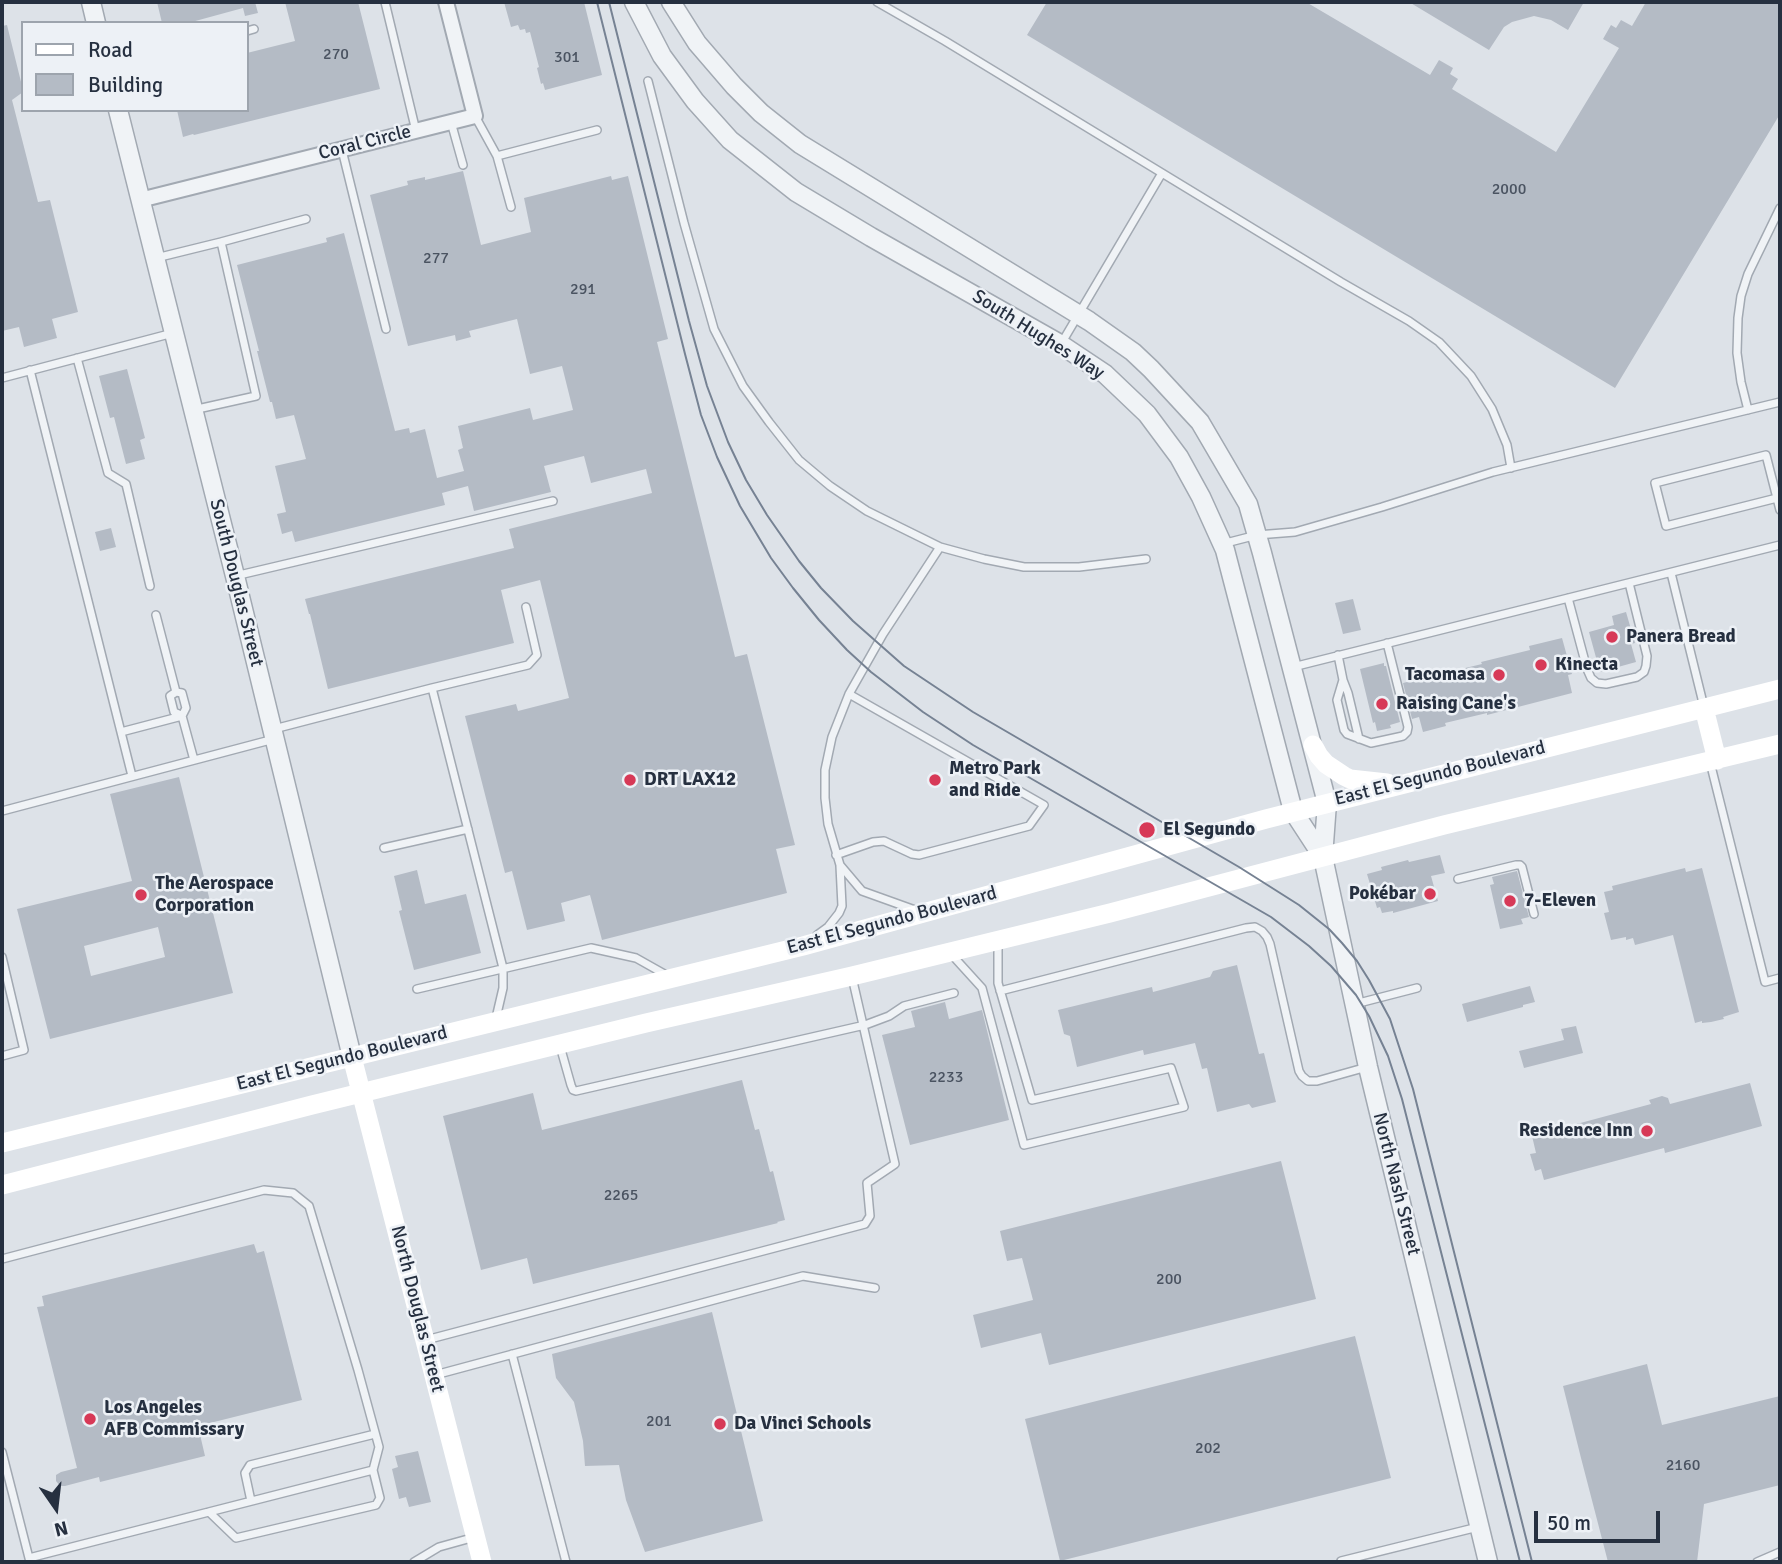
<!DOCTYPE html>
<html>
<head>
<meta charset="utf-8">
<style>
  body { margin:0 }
  #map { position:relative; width:1782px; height:1564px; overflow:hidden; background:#dde2e8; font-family:Signika,sans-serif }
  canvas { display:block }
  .frame { position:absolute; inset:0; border:4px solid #263040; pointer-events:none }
  .legend { position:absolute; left:21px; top:21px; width:228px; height:91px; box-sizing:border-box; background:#edf1f6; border:2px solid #9da4ad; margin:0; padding:9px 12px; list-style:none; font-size:21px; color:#263040 }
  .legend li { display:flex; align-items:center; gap:14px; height:35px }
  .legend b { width:35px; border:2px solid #9da4ad }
  .north { position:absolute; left:21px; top:1473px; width:70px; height:70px; -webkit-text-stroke:5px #edf1f6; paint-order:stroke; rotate:166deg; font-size:19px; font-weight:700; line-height:28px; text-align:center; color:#263040 }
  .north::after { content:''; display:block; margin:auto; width:24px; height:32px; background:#263040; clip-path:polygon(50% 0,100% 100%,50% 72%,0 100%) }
  .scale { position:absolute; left:1534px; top:1511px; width:126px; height:32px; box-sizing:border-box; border:4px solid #263040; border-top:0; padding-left:9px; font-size:21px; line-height:24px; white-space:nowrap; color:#263040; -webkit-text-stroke:5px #edf1f6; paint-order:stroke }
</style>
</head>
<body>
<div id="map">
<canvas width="1782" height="1564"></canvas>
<div class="frame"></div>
<ul class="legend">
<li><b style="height:9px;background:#fff"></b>Road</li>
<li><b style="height:19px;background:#b4bbc5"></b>Building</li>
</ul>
<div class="north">N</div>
<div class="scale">50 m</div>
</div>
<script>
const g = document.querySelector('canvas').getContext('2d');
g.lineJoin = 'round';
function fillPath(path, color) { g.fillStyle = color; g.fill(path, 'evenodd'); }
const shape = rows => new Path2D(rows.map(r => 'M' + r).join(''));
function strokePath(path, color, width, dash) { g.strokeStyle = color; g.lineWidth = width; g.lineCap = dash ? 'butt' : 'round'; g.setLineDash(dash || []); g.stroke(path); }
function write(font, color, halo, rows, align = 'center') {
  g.font = font + ' Signika,sans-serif'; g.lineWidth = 5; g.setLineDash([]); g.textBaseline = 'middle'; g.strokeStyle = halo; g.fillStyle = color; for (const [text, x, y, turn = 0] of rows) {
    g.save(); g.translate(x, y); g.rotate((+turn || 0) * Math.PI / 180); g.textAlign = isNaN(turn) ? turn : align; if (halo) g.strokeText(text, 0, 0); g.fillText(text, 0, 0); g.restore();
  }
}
fillPath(shape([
  [157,2,255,2,258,13,245,16,243,8,188,23,162,23],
  [285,2,358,2,380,89,194,135,193,134,183,137,177,110,247,110,247,53,295,41],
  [504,2,584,2,602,75,545,90,543,83,541,84,537,68,539,67,530,32,526,33,525,29,520,30,518,25,511,27],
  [1047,2,1306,2,1430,75,1439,60,1453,68,1450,74,1458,79,1452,89,1556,152,1619,48,1603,39,1611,25,1616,28,1621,20,1632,26,1646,2,1780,2,1780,114,1615,388,1027,35],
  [1409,2,1584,2,1568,30,1551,20,1534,16,1512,22,1504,27,1489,50],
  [7,25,23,90,23,92,12,100,38,202,50,200,78,312,52,319,57,338,24,347,19,327,2,331,2,26],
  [463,171,481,245,531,232,524,198,611,176,612,180,628,176,668,339,657,342,735,657,747,654,795,845,776,849,787,893,602,940,590,895,561,903,565,921,527,930,512,871,505,873,465,716,516,704,518,711,569,698,540,580,501,590,514,643,328,689,310,614,309,614,305,599,514,548,509,529,652,493,646,469,591,483,584,456,544,466,551,492,474,511,468,486,442,493,445,505,295,542,292,531,282,534,277,514,286,512,275,466,306,459,294,415,276,419,272,402,270,402,257,351,259,351,237,265,327,242,326,238,344,233,395,431,409,428,410,433,425,429,437,478,464,471,458,450,463,448,458,426,530,408,533,420,573,410,562,366,530,374,517,319,469,331,471,337,456,341,455,335,408,346,370,195,408,185,407,181,425,177,425,180],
  [127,369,145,438,140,440,145,459,126,464,114,417,110,418,99,376],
  [111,528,116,547,100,551,95,532],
  [1353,599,1361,630,1343,634,1335,603],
  [1626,612,1635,643,1631,644,1636,662,1600,672,1589,632,1614,625,1612,616],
  [1562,638,1572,674,1568,675,1572,693,1487,715,1487,713,1445,723,1446,726,1423,732,1419,717,1412,719,1403,683,1482,664,1481,662,1530,650,1529,646],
  [1384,663,1384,666,1386,666,1400,722,1390,725,1391,728,1377,731,1375,722,1373,723,1360,669],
  [179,777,233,993,50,1039,17,909,132,881,110,794],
  [158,927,165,957,91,976,84,946],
  [1440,855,1445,873,1431,876,1438,901,1393,913,1393,911,1382,913,1380,907,1377,908,1367,874,1382,870,1381,867,1408,860,1409,862],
  [1685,868,1686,872,1702,868,1739,1012,1723,1017,1724,1019,1711,1022,1702,1023,1702,1021,1695,1023,1673,935,1635,945,1633,938,1626,940,1626,937,1611,940,1604,913,1609,912,1604,892,1613,890,1612,886],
  [417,870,425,904,466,894,481,953,414,970,399,911,402,910,394,876],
  [1517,871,1529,917,1521,919,1523,924,1500,929,1490,885,1494,884,1492,877],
  [1237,965,1259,1054,1264,1053,1276,1102,1252,1108,1249,1104,1217,1112,1207,1068,1202,1069,1195,1043,1144,1055,1143,1050,1077,1067,1070,1036,1064,1034,1058,1010,1152,987,1153,992,1210,977,1213,971],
  [1530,986,1535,1002,1523,1005,1523,1007,1467,1022,1462,1004],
  [945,1002,949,1019,982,1010,1009,1120,910,1145,882,1035,915,1027,911,1011],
  [1576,1026,1583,1053,1524,1068,1519,1051,1564,1040,1561,1029],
  [742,1080,755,1130,759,1129,770,1172,773,1171,785,1220,777,1222,778,1223,533,1284,527,1258,481,1270,443,1116,533,1093,542,1130],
  [1750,1083,1762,1126,1665,1153,1664,1148,1544,1180,1541,1169,1535,1171,1530,1154,1536,1153,1532,1136,1651,1104,1649,1100,1662,1096,1668,1098,1670,1104],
  [1281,1161,1316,1299,1049,1365,1041,1333,981,1348,973,1315,1033,1300,1022,1258,1007,1261,1000,1231],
  [254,1244,257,1253,264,1251,302,1400,198,1426,205,1456,100,1482,99,1477,65,1486,60,1486,56,1481,56,1475,61,1472,77,1468,37,1307,44,1306,42,1296],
  [712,1312,763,1521,645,1552,626,1500,619,1465,585,1466,583,1441,574,1402,556,1378,552,1354],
  [1355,1336,1391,1478,1060,1561,1025,1419],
  [1647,1364,1662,1425,1780,1396,1780,1485,1704,1504,1697,1562,1608,1562,1581,1458,1563,1386],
  [418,1451,431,1502,409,1507,406,1497,399,1499,392,1469,398,1467,395,1456]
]), '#b4bbc5');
const service = shape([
  [385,2,416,131],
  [877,2,945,41,1341,282,1409,321,1439,342,1471,376,1492,409,1507,445,1511,468],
  [247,31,254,29],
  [648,81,684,223,714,329,743,386,769,422,799,460,830,486,867,511,940,547,984,559,1024,567,1079,567,1146,559],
  [475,116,497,156],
  [451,122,463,165],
  [342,150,386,329],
  [511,207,497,156,597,130],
  [221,242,306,219],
  [156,258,221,242,256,396,193,410],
  [1061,344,1162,173],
  [77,358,108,473,126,484,150,586],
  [30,370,132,776],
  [2,378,173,333],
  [1748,410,1741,382,1737,353,1738,318,1741,296,1748,274,1780,208],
  [1777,498,1666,526,1655,483,1766,455,1780,510],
  [1222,544,1257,535,1295,532,1382,507,1493,472,1780,402],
  [1671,573,1704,707],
  [235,576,553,501],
  [1568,598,1587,669,1591,678,1597,683,1606,684,1637,677,1644,672,1646,666,1647,656,1629,583],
  [156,615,176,692,182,693,186,708,182,716,194,760],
  [1338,655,1343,680,1337,700,1344,730,1347,734,1371,743,1403,736,1407,732,1408,727,1387,643],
  [1293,667,1780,545],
  [1343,680,1348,693,1359,739],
  [176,692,170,696,174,712,181,715],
  [274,729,432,688],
  [121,732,182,716],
  [1710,762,1765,982,1780,978],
  [2,811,274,739],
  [384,848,468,829],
  [836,855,873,842,884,841,912,854,919,855,1029,826,1044,805,849,694],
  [1458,879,1516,865,1520,865,1522,867,1534,914],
  [915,910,862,891,840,865,828,824,825,798,825,770,832,737,849,694,883,634,940,547],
  [817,935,828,927,839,913,842,906,840,866],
  [952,955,982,988,1024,1145,1184,1107,1171,1068,1032,1100,998,983,998,941],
  [2,957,24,1050,2,1056],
  [417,989,591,948,636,958,668,976],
  [1000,991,1246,928,1255,927,1262,931,1267,937,1270,944,1299,1071,1302,1076,1308,1081,1317,1081,1367,1067],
  [1355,1004,1417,988],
  [496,1018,503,988,503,968,432,688,528,665,537,655,526,607],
  [560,1046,571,1085,573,1090,576,1091,865,1025,889,1016,904,1006,954,993],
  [2,1259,264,1190,293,1193,309,1206,358,1370,379,1447,373,1470,29,1558,30,1562],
  [426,1340,865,1224,870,1216,867,1183,895,1164,852,977],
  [512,1354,566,1562],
  [435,1375,803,1276,875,1288],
  [2,1452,29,1558],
  [251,1501,245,1473,250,1465,375,1434],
  [209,1512,236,1538,376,1505,380,1498,373,1470],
  [414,1562,439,1547,475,1537],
  [1341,1562,1341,1561,1478,1527],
  [1757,1562,1780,1552]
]);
const minor = shape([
  [140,200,475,116,446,2]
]);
const tertiary = shape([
  [91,2,96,23],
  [634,2,662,56,695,101,730,140,796,192,871,237,1060,344,1105,374,1147,414,1179,457,1201,497,1225,550,1293,811,1323,857],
  [671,2,697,43,734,86,761,113,800,144,1089,321,1133,352,1151,369,1200,422,1248,504,1262,553,1327,803,1323,857,1368,1067,1488,1562],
  [118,110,235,576,352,1057]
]);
strokePath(service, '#a2a9b2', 10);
strokePath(minor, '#a2a9b2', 18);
strokePath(tertiary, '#a2a9b2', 21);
strokePath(service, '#f0f3f6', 7);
strokePath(minor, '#f0f3f6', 14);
strokePath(tertiary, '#f0f3f6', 18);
strokePath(shape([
  [1704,708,1717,760],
  [1313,745,1319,756,1326,764,1344,776,1350,779,1387,783],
  [352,1057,482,1562],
  [2,1143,803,946,1266,819,1780,689],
  [2,1185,312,1105,646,1023,852,976,1110,913,1444,825,1780,744]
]), '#fff', 19);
strokePath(shape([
  [597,2,685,354,701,415,717,457,740,506,771,558,793,588,819,620,847,650,871,672,923,712,973,745,1271,917,1309,946,1331,966,1356,995,1369,1016,1388,1056,1402,1099,1520,1562],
  [609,2,689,321,707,386,728,442,746,480,767,515,799,561,821,588,853,621,904,666,973,712,1239,867,1299,905,1329,929,1342,943,1357,961,1369,980,1390,1019,1413,1089,1532,1562]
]), '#768293', 2);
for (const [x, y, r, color] of [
  [1612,637,7,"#d73957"],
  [1541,665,7,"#d73957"],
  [1499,675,7,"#d73957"],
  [1382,704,7,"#d73957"],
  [630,780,7,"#d73957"],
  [935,780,7,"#d73957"],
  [1147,830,9,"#d73957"],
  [1430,894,7,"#d73957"],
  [141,895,7,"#d73957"],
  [1510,901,7,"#d73957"],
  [1647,1131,7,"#d73957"],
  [90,1419,7,"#d73957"],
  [720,1424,7,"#d73957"]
]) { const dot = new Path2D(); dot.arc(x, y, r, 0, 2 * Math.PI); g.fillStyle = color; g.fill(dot); strokePath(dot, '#edf1f6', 2.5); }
write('16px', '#4a5361', null, [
  ["270",336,55],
  ["301",567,58],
  ["2000",1509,190],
  ["277",436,259],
  ["291",583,290],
  ["2233",946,1078],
  ["2265",621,1196],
  ["200",1169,1280],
  ["201",659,1422],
  ["202",1208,1449],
  ["2160",1683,1466]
]);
write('19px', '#263040', '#edf1f6', [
  ["Coral Circle",365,143,-14],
  ["South Hughes Way",1038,335,32],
  ["South Douglas Street",236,583,76],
  ["East El Segundo Boulevard",1440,774,-14],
  ["East El Segundo Boulevard",892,921,-15],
  ["East El Segundo Boulevard",342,1059,-14],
  ["North Nash Street",1396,1184,76],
  ["North Douglas Street",417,1309,76]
]);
write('bold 19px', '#263040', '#edf1f6', [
  ["Panera Bread",1626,637],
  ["Kinecta",1555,665],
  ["Tacomasa",1485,675,"right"],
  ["Raising Cane's",1396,704],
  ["Metro Park",949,769],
  ["and Ride",949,791],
  ["DRT LAX12",644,780],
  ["El Segundo",1163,830],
  ["The Aerospace",155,884],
  ["Corporation",155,906],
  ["Pokébar",1416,894,"right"],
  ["7-Eleven",1524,901],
  ["Residence Inn",1633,1131,"right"],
  ["Los Angeles",104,1408],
  ["AFB Commissary",104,1430],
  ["Da Vinci Schools",734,1424]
], 'left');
</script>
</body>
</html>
